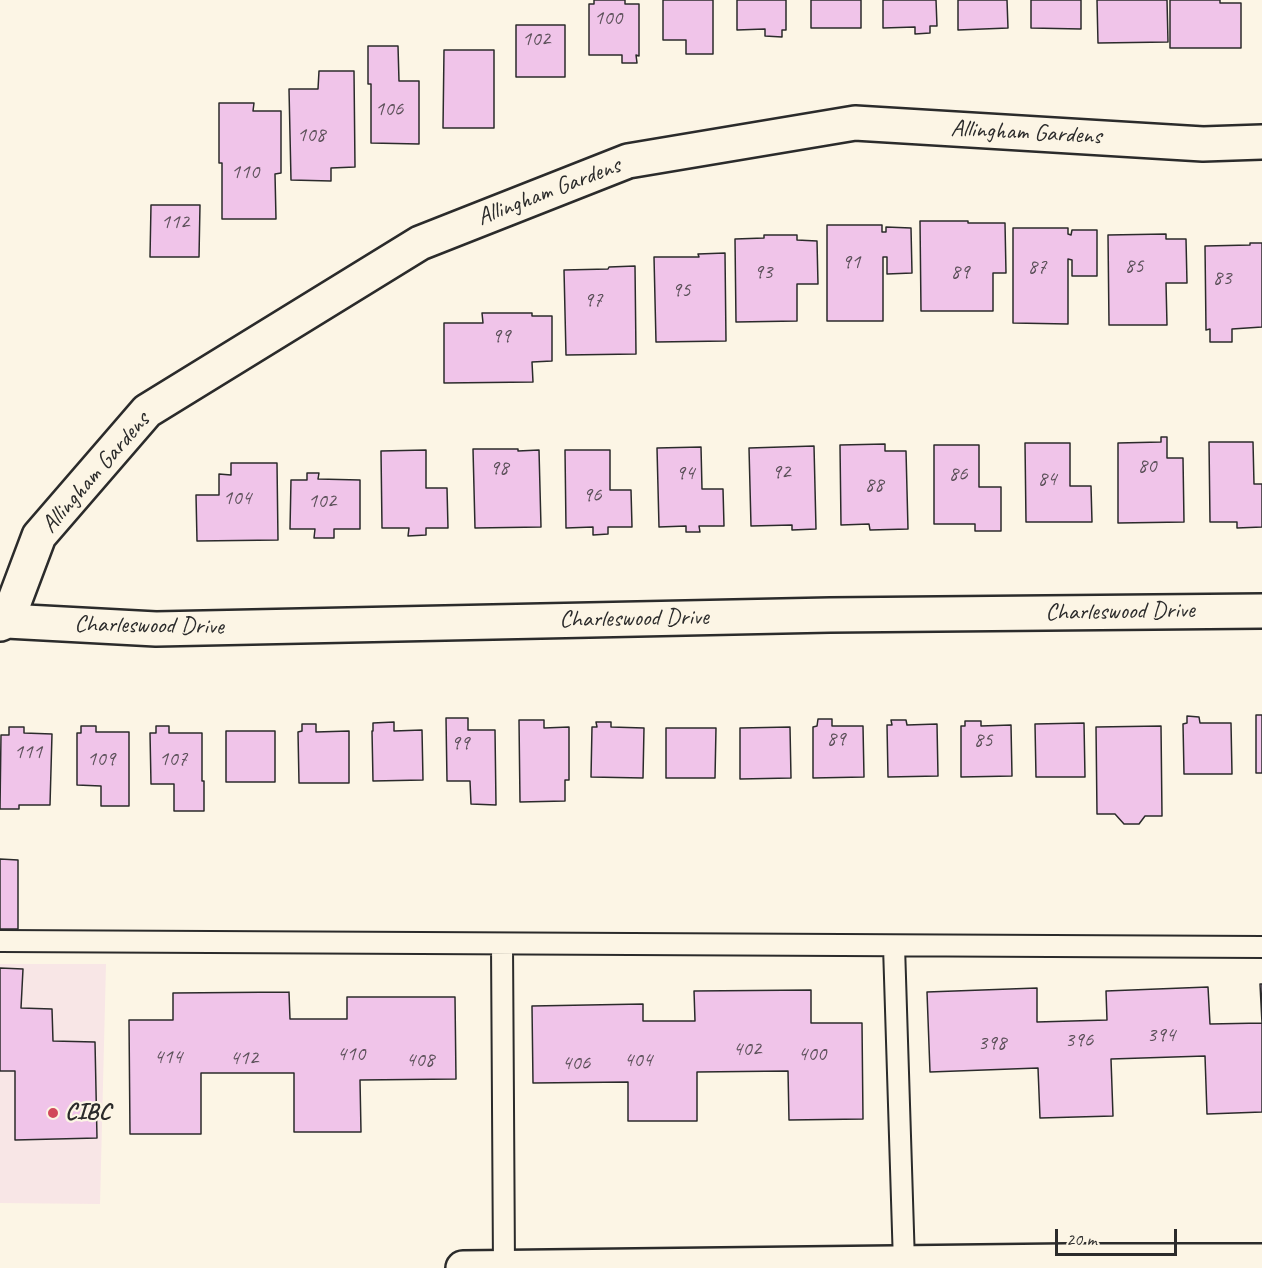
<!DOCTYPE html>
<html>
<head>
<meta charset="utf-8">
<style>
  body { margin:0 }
  #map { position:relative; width:1262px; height:1268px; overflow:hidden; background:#fcf5e5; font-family:Caveat,sans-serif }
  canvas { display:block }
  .scale { position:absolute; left:1055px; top:1229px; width:122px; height:27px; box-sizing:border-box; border:3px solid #2b2b2b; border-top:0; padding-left:8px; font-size:18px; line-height:21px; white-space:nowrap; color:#2b2b2b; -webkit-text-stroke:4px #fcf5e5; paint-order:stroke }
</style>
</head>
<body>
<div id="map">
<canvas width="1262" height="1268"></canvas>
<div class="scale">20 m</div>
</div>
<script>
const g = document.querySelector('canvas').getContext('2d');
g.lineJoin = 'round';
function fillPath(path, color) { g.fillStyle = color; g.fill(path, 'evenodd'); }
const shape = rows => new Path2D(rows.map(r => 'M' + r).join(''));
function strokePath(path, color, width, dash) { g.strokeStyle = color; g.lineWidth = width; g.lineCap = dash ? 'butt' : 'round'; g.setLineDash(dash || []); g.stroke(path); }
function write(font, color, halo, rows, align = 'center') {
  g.font = font + ' Caveat,sans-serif'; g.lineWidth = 4.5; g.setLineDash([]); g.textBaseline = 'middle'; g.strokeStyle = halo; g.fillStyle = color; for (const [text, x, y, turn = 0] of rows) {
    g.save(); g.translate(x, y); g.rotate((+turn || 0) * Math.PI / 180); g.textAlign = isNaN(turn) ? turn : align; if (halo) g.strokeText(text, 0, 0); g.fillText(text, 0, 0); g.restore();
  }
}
fillPath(shape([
  [0,964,106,964,100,1204,0,1203]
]), '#f8e6e6');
const building = shape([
  [594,0,625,0,625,4,639,4,639,56,636,55,637,63,622,63,622,55,589,55,589,4,594,4,594,0],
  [663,0,713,0,713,54,686,54,686,40,663,40,663,0],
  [737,0,786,0,786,30,782,30,782,37,765,36,765,29,737,30,737,0],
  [811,0,861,0,861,28,811,28,811,0],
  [883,0,936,0,937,26,930,26,930,33,915,34,915,27,883,28,883,0],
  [958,0,1007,0,1008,28,958,30,958,0],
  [1031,0,1081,0,1081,29,1031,28,1031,0],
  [1097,0,1167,0,1168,42,1098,43,1097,0],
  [1170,0,1220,0,1220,3,1241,3,1241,48,1170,48,1170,0],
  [516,25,565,25,565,77,516,77,516,25],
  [368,46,398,46,399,81,419,81,419,144,371,143,371,84,368,84,368,46],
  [444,50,494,50,494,128,443,128,444,50],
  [319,71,354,71,355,167,331,168,331,181,291,180,289,89,318,89,319,71],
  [219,103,254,103,253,111,281,111,281,173,275,174,276,219,222,219,222,163,219,163,219,103],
  [151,205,200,205,199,257,150,257,151,205],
  [920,221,968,221,968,223,1005,223,1006,273,993,273,993,311,921,311,920,221],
  [827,225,882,225,882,232,886,232,886,227,911,228,912,273,887,274,887,257,883,257,883,321,827,321,827,225],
  [1013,228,1068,228,1068,234,1071,235,1072,230,1097,230,1097,276,1072,276,1072,260,1068,259,1068,324,1013,323,1013,228],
  [1166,234,1166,239,1186,239,1187,283,1166,283,1167,325,1109,325,1108,235,1166,234],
  [764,235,797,235,797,240,817,241,818,284,797,284,797,321,736,322,735,239,764,238,764,235],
  [1250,243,1262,243,1262,327,1232,329,1232,342,1210,342,1210,329,1206,330,1205,246,1250,245,1250,243],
  [725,253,726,341,656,342,654,257,699,257,698,254,725,253],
  [635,266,636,354,566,355,564,270,608,269,609,267,635,266],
  [482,313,532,313,532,316,552,316,552,361,532,362,533,382,444,383,444,323,483,323,482,313],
  [1161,437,1167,437,1167,458,1183,458,1184,522,1118,523,1118,443,1161,442,1161,437],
  [1209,442,1253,442,1254,484,1262,484,1262,527,1237,528,1237,522,1210,522,1209,442],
  [1025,443,1070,443,1070,486,1091,486,1092,522,1026,522,1025,443],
  [885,444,885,451,906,451,908,529,870,530,869,524,841,525,840,445,885,444],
  [934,445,979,445,979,487,1001,487,1001,531,975,531,975,524,934,524,934,445],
  [814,446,816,529,792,530,792,525,751,526,749,448,814,446],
  [701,447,702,489,723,489,724,526,699,526,700,532,686,532,686,526,659,527,657,448,701,447],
  [473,449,518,449,518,451,539,450,541,527,475,528,473,449],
  [426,450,426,488,447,488,448,528,426,528,426,535,408,536,409,528,382,528,381,451,426,450],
  [565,450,610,450,610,490,631,490,632,527,608,527,608,534,593,535,593,527,566,528,565,450],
  [231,463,277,463,278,540,197,541,196,495,219,495,219,474,231,475,231,463],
  [307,473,319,473,318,479,360,480,360,529,334,529,334,538,314,538,315,529,290,529,291,480,307,480,307,473],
  [1256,715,1262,715,1262,773,1256,773,1256,715],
  [1187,716,1199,717,1200,723,1231,723,1232,774,1184,774,1183,724,1187,723,1187,716],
  [446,718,468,718,468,730,495,730,496,805,471,804,470,781,447,781,446,718],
  [818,719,832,719,832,726,863,726,864,777,813,778,813,727,817,726,818,719],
  [519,720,544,720,544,728,569,727,569,780,565,780,565,801,520,802,519,720],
  [891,720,906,720,907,725,937,724,938,776,888,777,887,725,892,725,891,720],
  [965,721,981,721,981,726,1011,725,1012,776,961,777,961,726,965,726,965,721],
  [394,722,394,731,422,730,423,780,373,781,372,731,373,731,373,723,394,722],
  [596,722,611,722,611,727,644,728,643,778,591,777,592,727,597,727,596,722],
  [1084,723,1085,777,1036,777,1035,724,1084,723],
  [302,724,316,724,316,732,349,731,349,783,299,783,298,732,302,731,302,724],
  [81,726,96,726,96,732,129,732,129,806,101,806,101,786,77,785,77,733,81,733,81,726],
  [156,726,169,726,169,733,202,733,202,781,204,781,204,811,174,811,174,784,151,784,150,733,156,733,156,726],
  [1161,726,1162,816,1145,816,1139,824,1124,824,1115,814,1097,814,1096,727,1161,726],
  [9,727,24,727,24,733,52,734,50,805,19,805,19,809,0,809,1,735,9,735,9,727],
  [790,727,791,778,740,779,740,728,790,727],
  [666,728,716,728,715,778,666,778,666,728],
  [226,731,275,731,275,782,226,782,226,731],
  [0,859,18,860,18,929,0,929,0,859],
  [0,968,23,969,21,1008,52,1009,53,1041,95,1042,97,1138,15,1140,15,1071,0,1071,0,968],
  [1260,984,1262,984,1262,1112,1207,1114,1205,1056,1111,1059,1113,1116,1040,1118,1038,1068,930,1072,927,992,1037,988,1037,1022,1107,1020,1106,991,1208,987,1210,1024,1262,1023,1260,984],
  [811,990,811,1023,862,1023,863,1119,789,1120,788,1071,697,1072,697,1121,628,1121,628,1082,533,1083,532,1006,643,1004,643,1021,695,1021,694,991,811,990],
  [289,992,290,1019,347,1019,347,997,455,997,456,1079,360,1080,361,1132,294,1132,294,1073,201,1073,201,1134,130,1134,129,1020,173,1020,173,993,289,992]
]);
fillPath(building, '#f0c4e9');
strokePath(building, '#2b2b2b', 1.5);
const service = shape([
  [0,941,1262,947],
  [502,944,504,1267],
  [894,946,904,1263]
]);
const minor = shape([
  [7,621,156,629,830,615,1262,611],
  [0,624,7,621,39,536,147,411,420,243,628,161,855,123,1203,144,1262,142]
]);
const secondary = shape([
  [463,1268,1066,1261,1262,1261]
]);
strokePath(service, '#2b2b2b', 24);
strokePath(minor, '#2b2b2b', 38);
strokePath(secondary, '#2b2b2b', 38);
strokePath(service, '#fcf5e5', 20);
strokePath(minor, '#fcf5e5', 33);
strokePath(secondary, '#fcf5e5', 33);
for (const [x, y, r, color] of [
  [53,1113,6,"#d1495b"]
]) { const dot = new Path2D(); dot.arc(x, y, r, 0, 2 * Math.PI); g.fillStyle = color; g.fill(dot); strokePath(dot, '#fcf5e5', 2); }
write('21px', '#5c515a', null, [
  ["100",608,18],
  ["102",536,39],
  ["106",389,109],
  ["108",311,135],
  ["110",245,172],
  ["112",175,222],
  ["91",851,262],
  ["85",1134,266],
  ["87",1037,267],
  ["93",763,272],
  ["89",960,272],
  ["83",1222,278],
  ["95",681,290],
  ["97",593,300],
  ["99",501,336],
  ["80",1147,466],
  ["98",499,468],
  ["92",781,472],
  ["94",685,473],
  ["86",958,474],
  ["84",1047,479],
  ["88",874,485],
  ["96",592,495],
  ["104",237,498],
  ["102",322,501],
  ["89",836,739],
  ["85",983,740],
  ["99",460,743],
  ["111",28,752],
  ["109",101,759],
  ["107",173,759],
  ["394",1161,1035],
  ["396",1079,1040],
  ["398",992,1043],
  ["402",747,1049],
  ["410",351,1054],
  ["400",812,1054],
  ["414",168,1057],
  ["412",244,1058],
  ["408",420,1060],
  ["404",638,1060],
  ["406",576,1063]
]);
write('24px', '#2b2b2b', '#fcf5e5', [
  ["Allingham Gardens",1026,133,3],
  ["Allingham Gardens",549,192,-21],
  ["Allingham Gardens",96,473,-49],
  ["Charleswood Drive",1120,612,-1],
  ["Charleswood Drive",634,619,-1],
  ["Charleswood Drive",149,626,1]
]);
write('bold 24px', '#2b2b2b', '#fcf5e5', [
  ["CIBC",65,1113]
], 'left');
</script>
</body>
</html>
